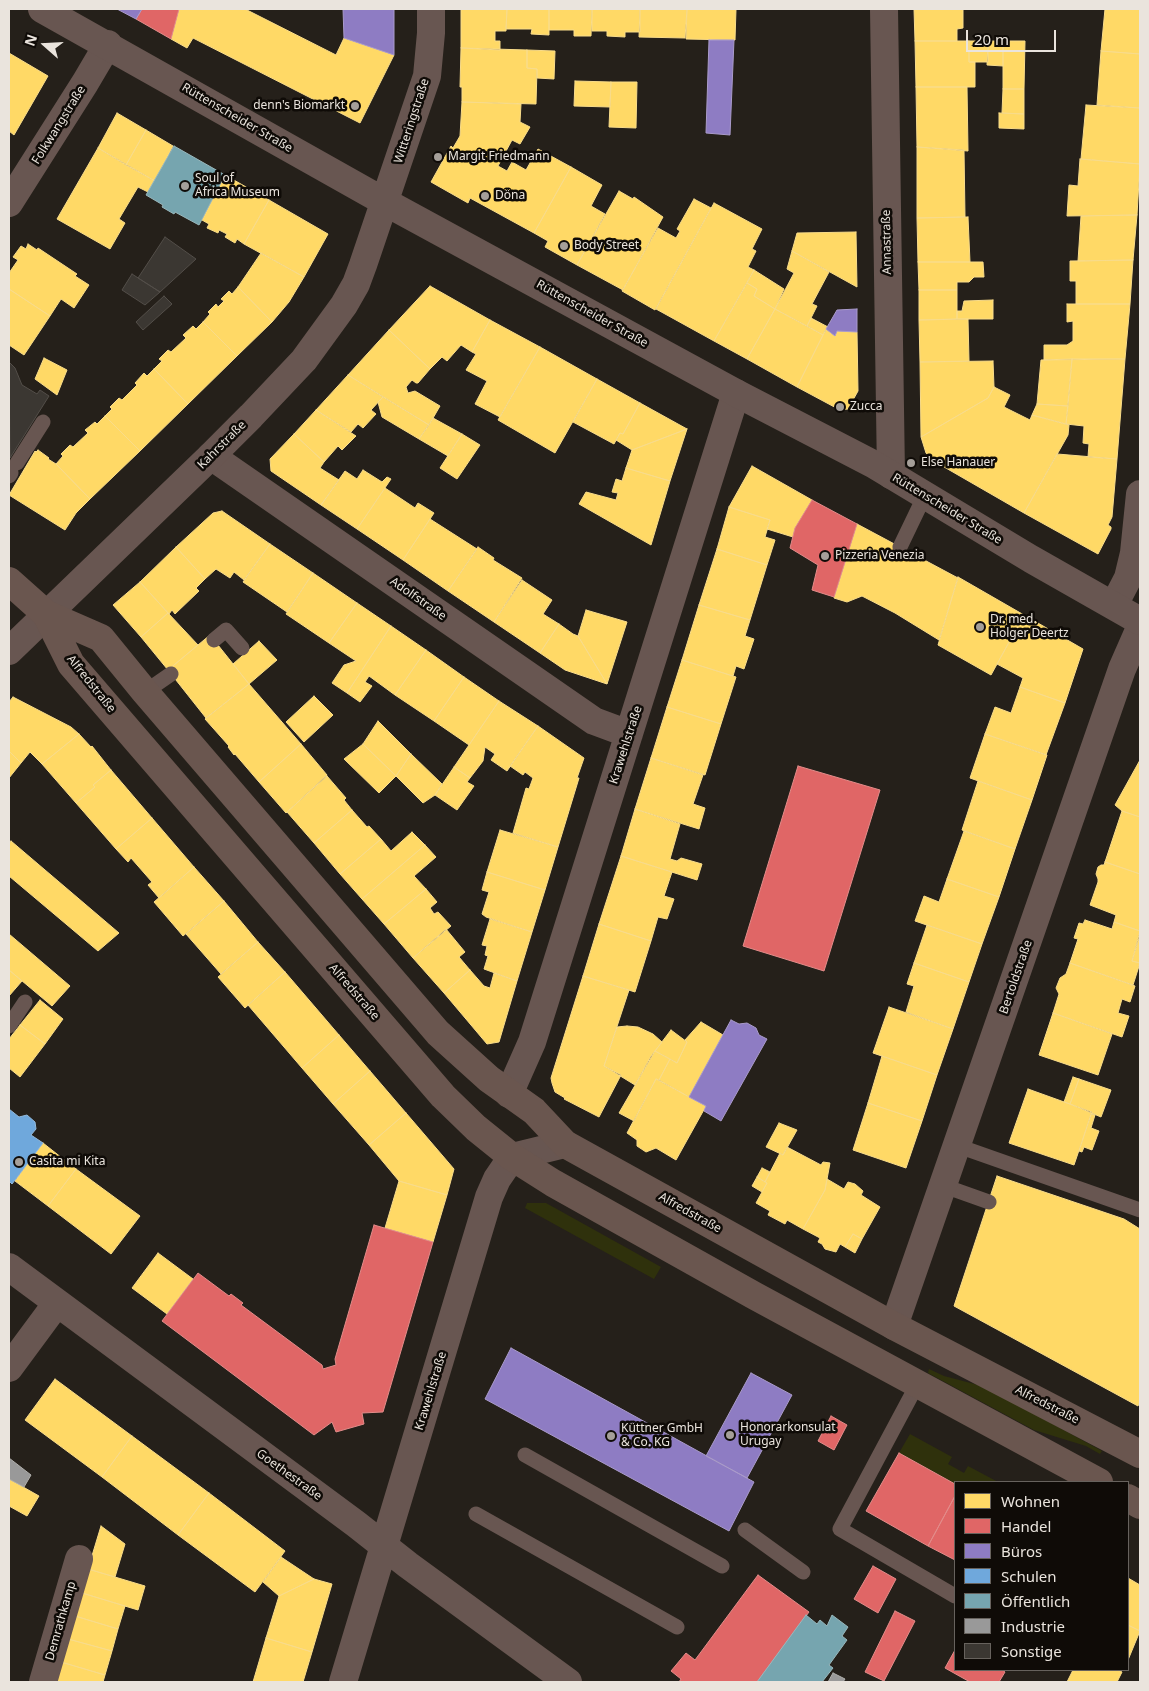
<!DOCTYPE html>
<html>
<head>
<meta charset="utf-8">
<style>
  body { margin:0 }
  #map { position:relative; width:1149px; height:1691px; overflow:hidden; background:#25201a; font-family:"Noto Sans",sans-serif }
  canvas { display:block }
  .frame { position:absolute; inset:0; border:10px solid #eae4dd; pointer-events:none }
  .legend { position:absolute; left:954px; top:1481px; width:175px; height:190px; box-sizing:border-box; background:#0f0b07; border:1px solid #67625d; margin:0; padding:6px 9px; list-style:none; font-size:15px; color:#eae4dd }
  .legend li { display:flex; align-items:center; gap:10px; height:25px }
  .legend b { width:25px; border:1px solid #67625d }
  .north { position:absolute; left:20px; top:20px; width:50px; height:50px; -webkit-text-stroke:4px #0f0b07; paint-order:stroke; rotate:289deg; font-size:14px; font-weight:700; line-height:20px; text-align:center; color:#eae4dd }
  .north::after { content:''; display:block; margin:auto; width:18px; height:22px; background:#eae4dd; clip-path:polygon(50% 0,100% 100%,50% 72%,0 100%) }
  .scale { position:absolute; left:966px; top:30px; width:90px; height:22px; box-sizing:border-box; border:2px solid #eae4dd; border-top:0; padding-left:6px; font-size:15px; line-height:18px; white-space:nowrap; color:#eae4dd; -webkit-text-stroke:4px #0f0b07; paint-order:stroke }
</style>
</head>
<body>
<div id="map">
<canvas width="1149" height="1691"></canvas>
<div class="frame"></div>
<ul class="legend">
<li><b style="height:14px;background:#ffd966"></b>Wohnen</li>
<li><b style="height:14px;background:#e06666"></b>Handel</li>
<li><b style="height:14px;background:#8e7cc3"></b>Büros</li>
<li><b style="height:14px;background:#6fa8dc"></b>Schulen</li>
<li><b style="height:14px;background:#76a5af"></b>Öffentlich</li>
<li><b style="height:14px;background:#999"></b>Industrie</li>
<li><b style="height:14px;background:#3b3732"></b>Sonstige</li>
</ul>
<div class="north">N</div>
<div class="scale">20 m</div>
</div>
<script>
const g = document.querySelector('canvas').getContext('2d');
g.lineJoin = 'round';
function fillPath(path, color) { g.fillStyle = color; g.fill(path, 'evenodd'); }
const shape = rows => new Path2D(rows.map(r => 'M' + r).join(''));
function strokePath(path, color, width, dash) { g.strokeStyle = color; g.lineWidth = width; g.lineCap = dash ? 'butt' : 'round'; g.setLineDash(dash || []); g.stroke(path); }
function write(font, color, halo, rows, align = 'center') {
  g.font = font + ' "Noto Sans",sans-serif'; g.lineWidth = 5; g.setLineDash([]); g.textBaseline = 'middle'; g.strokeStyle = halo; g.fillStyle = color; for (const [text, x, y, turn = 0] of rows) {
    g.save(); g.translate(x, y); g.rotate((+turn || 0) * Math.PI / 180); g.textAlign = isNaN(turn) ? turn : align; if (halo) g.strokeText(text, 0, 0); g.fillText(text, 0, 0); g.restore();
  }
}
fillPath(shape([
  [527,1203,546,1203,661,1267,654,1279,525,1208],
  [929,1369,944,1376,982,1386,998,1394,1102,1451,1100,1454,1086,1446,1034,1430,928,1373],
  [910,1434,952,1457,948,1464,964,1473,968,1466,998,1482,955,1482,955,1484,899,1453]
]), '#2f310c');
const homes = shape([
  [179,9,245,9,336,55,344,38,394,55,360,123,193,38,187,48,171,39,179,9],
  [461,9,507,9,506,31,495,31,495,41,500,41,500,50,461,48,461,9],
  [507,9,549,9,549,35,531,34,532,29,506,29,507,9],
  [549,9,592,9,591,36,574,36,574,30,549,30,549,9],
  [592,9,640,9,640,32,625,32,625,37,607,36,607,31,592,31,592,9],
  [640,9,687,9,685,38,639,37,640,9],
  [687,9,736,9,735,40,686,39,687,9],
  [914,9,963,9,963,28,957,29,957,41,915,41,914,9],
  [1105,9,1140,9,1140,54,1101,51,1105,9],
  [915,41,969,41,969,62,975,62,975,87,916,87,915,41],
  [969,41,988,41,988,62,969,62,969,41],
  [988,41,1003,41,1003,66,987,65,988,41],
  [1003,41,1025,41,1024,89,1003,89,1003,41],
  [461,48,527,50,527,68,537,69,536,104,462,102,462,87,460,87,461,48],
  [527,50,555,51,554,79,537,78,537,69,527,68,527,50],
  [1101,51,1140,54,1140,108,1097,105,1101,51],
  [9,53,48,76,14,135,9,131,9,53],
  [575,81,611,82,610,107,574,106,575,81],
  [611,82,637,82,636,128,609,127,611,82],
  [916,87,967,87,968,151,917,147,916,87],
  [1003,89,1024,89,1024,114,1002,113,1003,89],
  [462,102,521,104,520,122,530,127,520,144,512,140,498,166,507,171,512,162,526,170,538,149,571,167,534,233,470,198,468,203,431,182,451,146,453,148,460,136,462,102],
  [1086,105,1140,108,1140,164,1081,159,1086,105],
  [117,113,146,130,126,165,98,148,117,113],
  [999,113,1024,114,1024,129,999,128,999,113],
  [146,130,173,146,155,181,126,165,146,130],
  [917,147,964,150,965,217,917,218,917,147],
  [98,148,155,181,148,192,138,187,119,219,125,223,110,249,57,219,98,148],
  [1080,159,1140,164,1137,215,1067,216,1069,185,1078,186,1080,159],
  [571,167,602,185,591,206,605,214,577,265,545,247,548,241,534,233,571,167],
  [225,175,269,200,244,244,237,239,235,243,225,237,227,234,219,230,218,233,207,228,209,224,202,220,225,175],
  [619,191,633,199,634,197,663,217,623,290,577,265,619,191],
  [694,199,711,208,655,310,622,291,658,228,676,238,680,231,677,229,694,199],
  [269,200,328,234,304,277,244,244,269,200],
  [714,203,762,229,752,249,756,251,748,267,754,270,714,341,656,309,714,203],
  [1137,215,1133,260,1078,261,1081,216,1137,215],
  [968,217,970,262,918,262,917,218,968,217],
  [856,232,857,287,792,251,797,233,856,232],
  [28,244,37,250,38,248,77,274,75,276,89,285,74,308,61,299,50,316,9,289,9,273,18,260,13,257,21,246,26,249,28,244],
  [792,251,829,272,812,304,817,306,807,326,775,309,794,273,787,269,792,251],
  [261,253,304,277,289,302,272,322,238,287,261,253],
  [1133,260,1130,304,1076,304,1076,281,1070,281,1070,261,1133,260],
  [918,262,983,262,984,277,974,277,969,282,957,282,957,290,919,290,918,262],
  [754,270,784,289,775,309,754,296,757,289,747,283,754,270],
  [747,283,757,289,754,296,775,309,747,359,714,341,747,283],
  [430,286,490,320,472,352,461,345,447,361,442,357,430,369,389,330,430,286],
  [238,287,272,322,237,356,203,322,210,314,208,312,216,304,218,307,224,301,221,299,229,291,232,294,238,287],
  [9,289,50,316,24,355,9,345,9,289],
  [919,290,957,290,957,319,919,320,919,290],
  [993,300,993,319,957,319,957,311,962,311,964,301,993,300],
  [1067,304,1130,304,1125,359,1044,360,1044,345,1067,345,1073,341,1073,321,1067,322,1067,304],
  [775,309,823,335,797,387,747,359,775,309],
  [811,318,828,327,823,335,807,326,811,318],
  [968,319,969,361,920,362,919,320,968,319],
  [490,320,540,347,500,417,475,404,487,381,466,370,476,354,472,352,490,320],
  [203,322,237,356,188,404,154,369,162,361,159,359,168,350,171,352,186,338,183,335,193,326,196,329,203,322],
  [826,329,835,336,837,331,857,332,858,391,848,409,840,410,797,387,826,329],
  [389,330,430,369,418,383,416,383,412,380,406,387,408,393,415,391,440,406,429,425,348,375,389,330],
  [540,347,597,379,555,453,498,420,540,347],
  [44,358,67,370,57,395,35,379,44,358],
  [1072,359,1068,406,1037,404,1041,360,1072,359],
  [1072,359,1125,359,1117,459,1088,457,1089,444,1083,443,1084,426,1066,424,1072,359],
  [993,361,994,387,988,398,921,437,920,362,993,361],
  [154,369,188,404,140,451,105,416,112,409,110,407,119,398,122,400,137,385,135,383,144,373,147,376,154,369],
  [348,375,383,397,371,410,376,414,363,428,358,424,351,432,316,410,348,375],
  [597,379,640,403,623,434,620,433,614,444,573,422,597,379],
  [994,387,1010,395,1004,407,1030,420,1032,415,1069,425,1068,435,1024,513,932,460,926,453,921,437,988,398,994,387],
  [383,397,429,425,419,439,382,417,378,402,383,397],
  [640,403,687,429,632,450,616,440,620,433,623,434,640,403],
  [1037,404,1068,406,1066,424,1032,415,1037,404],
  [316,410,356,436,342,450,338,446,324,462,294,434,316,410],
  [105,416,140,451,90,499,56,464,63,456,61,454,70,445,73,447,88,433,85,430,95,422,97,424,105,416],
  [433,418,462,434,448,456,419,439,433,418],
  [687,429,670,481,626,468,632,450,687,429],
  [294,434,324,462,320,468,339,480,321,505,271,471,270,459,294,434],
  [462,434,480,445,457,479,440,468,462,434],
  [38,450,49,458,48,459,56,464,90,499,76,513,65,530,9,495,35,451,36,452,38,450],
  [1057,454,1117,459,1112,517,1108,525,1111,527,1111,529,1098,554,1024,513,1057,454],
  [752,466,812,500,795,528,793,537,767,529,770,520,729,507,752,466],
  [626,468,670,481,651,545,579,504,586,492,616,500,618,493,612,492,616,479,622,481,626,468],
  [363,470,382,482,387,477,391,479,357,529,321,505,345,471,357,479,363,470],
  [385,488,415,508,418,503,434,513,403,560,357,529,385,488],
  [729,507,770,520,765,537,775,540,767,565,717,549,729,507],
  [222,511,270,544,244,580,234,572,230,578,216,569,205,579,176,547,213,513,222,511],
  [430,519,477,549,448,591,403,560,430,519],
  [857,524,958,578,939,640,895,613,862,596,847,602,834,598,857,524],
  [270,544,313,573,287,612,243,582,270,544],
  [176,547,205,579,196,588,199,591,175,614,172,610,169,614,140,582,176,547],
  [478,547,494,558,493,560,522,578,494,622,448,591,478,547],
  [717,549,767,565,750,620,699,605,717,549],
  [313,573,357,603,329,643,286,614,313,573],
  [958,577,1024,615,991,675,938,645,958,577],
  [522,580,552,600,543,614,559,624,540,653,494,622,522,580],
  [140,582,168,613,141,637,113,605,140,582],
  [357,603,391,626,347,693,332,683,344,665,356,661,329,643,357,603],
  [699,605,750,620,745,636,754,639,744,669,736,666,733,676,682,660,699,605],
  [586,610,627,622,607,684,578,636,586,610],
  [168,613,198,645,168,670,141,637,168,613],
  [1024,615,1083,649,1065,703,1020,687,1023,678,997,664,1024,615],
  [559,624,573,634,578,636,607,684,565,670,540,653,559,624],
  [391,626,426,650,395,695,369,676,365,682,372,686,360,702,347,693,391,626],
  [210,635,249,684,206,718,168,670,210,635],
  [259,641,277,660,249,684,233,664,259,641],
  [426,650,464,677,434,721,395,695,426,650],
  [682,660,736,677,721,724,667,707,682,660],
  [464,677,499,701,469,745,434,721,464,677],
  [249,684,301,744,259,782,235,754,234,755,228,747,229,746,205,719,249,684],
  [1020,687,1065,703,1046,755,985,734,995,707,1011,713,1020,687],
  [314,696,333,715,304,742,286,722,314,696],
  [13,697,71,727,79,734,42,764,30,752,21,763,9,751,9,702,13,697],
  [499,701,538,726,507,771,491,760,495,754,485,747,483,761,470,778,454,767,499,701],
  [667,707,721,724,705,775,651,758,667,707],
  [378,721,411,754,396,776,363,744,378,721],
  [538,726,584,758,577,778,579,778,558,847,513,833,526,788,529,789,533,778,525,772,523,775,510,766,538,726],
  [79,734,91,747,92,746,111,770,93,785,95,787,76,803,42,764,79,734],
  [985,734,1047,755,1032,800,970,778,985,734],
  [301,744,327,775,286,813,259,782,301,744],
  [363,744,396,776,379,793,344,759,363,744],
  [9,751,21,763,9,778,9,751],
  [411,754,442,784,435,795,423,803,396,776,411,754],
  [651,758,703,775,693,804,705,808,699,829,635,809,651,758],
  [1140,760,1140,817,1122,811,1115,805,1140,760],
  [454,767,470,778,467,782,474,786,457,810,435,795,454,767],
  [111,770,152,818,116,849,76,803,95,787,93,785,111,770],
  [327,776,346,798,344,800,352,810,314,843,287,812,327,776],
  [978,781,1032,800,1015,849,962,830,978,781],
  [635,809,680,824,670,859,677,861,681,858,702,864,697,880,621,856,635,809],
  [352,810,367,827,369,826,381,839,340,874,314,843,352,810],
  [1122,811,1140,817,1140,874,1105,862,1122,811],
  [152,818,194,867,159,898,148,885,152,882,131,858,128,862,116,849,152,818],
  [500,830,558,847,545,890,487,872,500,830],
  [964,831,1015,849,999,897,947,879,964,831],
  [412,832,425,845,362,899,340,874,381,839,391,851,412,832],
  [11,841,119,933,98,951,9,876,9,844,11,841],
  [425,845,436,857,414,876,426,889,384,924,362,899,425,845],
  [621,856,672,872,664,896,674,899,667,919,658,917,651,941,599,924,621,856],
  [1105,862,1140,874,1140,931,1114,922,1116,915,1090,905,1098,882,1098,879,1096,874,1098,867,1101,865,1104,865,1105,862],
  [194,867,224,901,183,936,154,902,194,867],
  [487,872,545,890,532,932,486,917,482,914,489,892,482,890,487,872],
  [947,879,999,897,982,944,915,921,924,896,939,902,947,879],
  [426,889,437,902,430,908,434,914,438,912,451,926,413,958,384,924,426,889],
  [224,901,258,942,221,974,186,934,224,901],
  [490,919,532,932,517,981,484,969,488,956,485,955,487,946,482,945,490,919],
  [1085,920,1112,929,1114,922,1140,931,1132,961,1140,963,1133,985,1070,963,1078,939,1074,938,1079,923,1083,924,1085,920],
  [599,924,651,941,635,992,583,976,599,924],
  [927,925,982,944,969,982,914,963,927,925],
  [446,929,465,952,459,957,470,970,444,993,413,958,446,929],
  [9,934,70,986,52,1006,9,970,9,934],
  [1140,935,1140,963,1132,961,1140,935],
  [258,942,285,972,245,1008,218,977,258,942],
  [914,963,969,982,953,1029,906,1012,914,986,907,984,914,963],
  [1070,963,1135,986,1130,1002,1122,999,1118,1013,1129,1016,1122,1037,1053,1013,1059,994,1056,988,1060,978,1066,974,1070,963],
  [9,970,22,981,9,996,9,970],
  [470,970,484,986,490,988,494,973,517,981,499,1042,487,1044,444,993,470,970],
  [285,972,339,1035,302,1068,248,1005,285,972],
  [583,976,629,990,604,1066,621,1075,599,1117,564,1099,565,1098,555,1092,552,1083,551,1078,583,976],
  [40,1000,63,1019,45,1044,20,1025,40,1000],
  [889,1007,953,1029,937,1075,873,1053,889,1007],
  [1053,1013,1112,1034,1098,1075,1039,1055,1053,1013],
  [701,1022,723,1035,689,1097,659,1080,670,1059,677,1063,687,1042,685,1040,701,1022],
  [20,1025,45,1044,20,1077,9,1068,9,1039,20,1025],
  [627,1026,638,1027,653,1034,662,1042,651,1056,635,1085,604,1066,617,1027,627,1026],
  [671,1030,687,1042,677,1063,655,1051,671,1030],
  [339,1035,370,1071,333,1104,302,1068,339,1035],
  [655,1051,670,1059,659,1080,656,1079,634,1121,619,1113,655,1051],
  [882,1056,937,1075,922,1121,868,1103,882,1056],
  [370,1071,406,1113,369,1145,333,1104,370,1071],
  [1073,1077,1079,1079,1070,1104,1064,1102,1073,1077],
  [656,1079,706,1106,676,1160,656,1148,646,1152,637,1146,637,1140,627,1133,656,1079],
  [1079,1079,1111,1090,1101,1117,1070,1104,1079,1079],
  [1028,1089,1092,1112,1074,1165,1009,1143,1028,1089],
  [868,1103,922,1121,906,1168,853,1150,868,1103],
  [406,1113,454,1169,447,1195,399,1181,369,1145,406,1113],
  [1091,1114,1095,1115,1091,1128,1099,1131,1092,1150,1084,1147,1082,1152,1079,1151,1091,1114],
  [779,1123,797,1130,783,1155,766,1147,779,1123],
  [43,1143,76,1169,48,1206,15,1181,43,1143],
  [787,1147,821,1165,823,1162,830,1163,825,1190,803,1229,787,1220,785,1224,768,1215,770,1211,756,1203,767,1183,765,1182,780,1153,783,1155,787,1147],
  [762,1168,770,1172,765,1182,757,1177,762,1168],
  [76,1169,140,1216,111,1254,48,1206,76,1169],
  [997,1176,1124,1219,1140,1229,1140,1401,1138,1406,954,1306,997,1176],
  [757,1177,767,1183,762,1192,752,1186,757,1177],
  [827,1179,844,1189,848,1182,855,1184,863,1191,861,1195,880,1207,862,1239,853,1234,845,1247,840,1244,836,1252,825,1249,822,1244,818,1242,820,1238,803,1229,825,1190,827,1179],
  [399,1181,447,1195,433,1242,385,1228,399,1181],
  [853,1234,862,1239,855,1253,845,1247,853,1234],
  [158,1253,193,1279,167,1314,132,1288,158,1253],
  [55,1379,132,1436,102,1477,25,1420,55,1379],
  [132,1436,209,1493,178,1535,102,1477,132,1436],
  [9,1479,39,1496,27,1516,9,1506,9,1479],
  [209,1493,285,1551,255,1592,178,1535,209,1493],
  [101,1526,125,1544,115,1577,88,1569,101,1526],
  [281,1557,314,1579,279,1596,263,1582,281,1557],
  [88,1569,145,1586,138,1610,82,1593,88,1569],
  [1128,1578,1140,1585,1140,1631,1128,1625,1128,1578],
  [314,1579,332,1584,312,1652,266,1638,279,1596,314,1579],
  [82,1593,125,1606,118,1629,75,1616,82,1593],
  [75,1616,118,1629,112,1651,68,1639,75,1616],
  [1128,1625,1140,1631,1128,1660,1128,1625],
  [266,1638,312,1652,303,1682,253,1682,266,1638],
  [68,1639,112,1651,105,1675,61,1662,68,1639],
  [61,1662,105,1675,103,1682,55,1682,61,1662],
  [1073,1670,1118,1670,1122,1672,1117,1682,1067,1682,1073,1670]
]);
fillPath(homes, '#ffd966');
strokePath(homes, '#f9dc8a', 1);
const shops = shape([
  [142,9,179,9,171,39,136,19,142,9],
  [812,500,857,524,834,597,812,590,818,565,790,548,795,528,812,500],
  [798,766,880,790,824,971,743,946,798,766],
  [374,1225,433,1242,383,1412,362,1413,364,1424,336,1432,332,1422,314,1435,162,1321,198,1273,229,1296,231,1294,243,1303,241,1305,322,1365,323,1369,336,1365,335,1359,374,1225],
  [831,1416,847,1425,834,1450,818,1441,831,1416],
  [899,1453,955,1484,955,1496,928,1546,866,1511,899,1453],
  [955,1496,955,1560,928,1546,955,1496],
  [873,1566,896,1579,878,1613,854,1599,873,1566],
  [758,1575,809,1612,757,1682,679,1682,681,1679,671,1671,686,1653,695,1660,758,1575],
  [895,1611,915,1621,884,1681,865,1672,895,1611],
  [955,1650,955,1670,1002,1670,1005,1672,999,1682,970,1682,945,1668,955,1650]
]);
fillPath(shops, '#e06666');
strokePath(shops, '#e38c8a', 1);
const offices = shape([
  [117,9,142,9,136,19,117,9],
  [343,9,394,9,394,55,344,38,343,9],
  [709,40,734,40,730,135,706,133,709,40],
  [857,309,857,332,837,331,835,336,826,329,837,310,857,309],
  [731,1020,739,1024,747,1023,756,1028,759,1035,767,1039,721,1121,704,1111,706,1106,689,1097,731,1020],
  [511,1348,754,1482,729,1531,485,1399,511,1348],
  [751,1373,792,1395,747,1478,706,1456,751,1373]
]);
fillPath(offices, '#8e7cc3');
strokePath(offices, '#aa9bcb', 1);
const schools = shape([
  [9,1109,19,1117,27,1115,35,1122,36,1129,31,1135,43,1143,12,1184,9,1181,9,1109]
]);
fillPath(schools, '#6fa8dc');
strokePath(schools, '#94badc', 1);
const public = shape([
  [174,146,225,175,199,225,175,212,174,214,162,207,163,205,146,195,174,146],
  [806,1615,817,1624,820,1620,827,1626,832,1615,848,1627,842,1636,847,1640,829,1665,833,1668,822,1682,757,1682,806,1615]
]);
fillPath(public, '#76a5af');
strokePath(public, '#99b8bd', 1);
const industry = shape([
  [9,1458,31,1475,24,1487,9,1479,9,1458],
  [833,1673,845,1679,843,1682,828,1682,833,1673]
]);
fillPath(industry, '#999');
strokePath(industry, '#b1b0ad', 1);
const building = shape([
  [165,237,196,259,160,292,138,278,165,237],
  [132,274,160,292,145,305,122,290,132,274],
  [164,296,172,304,143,330,136,322,164,296],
  [9,362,15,368,22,385,37,394,40,390,49,396,10,458,9,362]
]);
fillPath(building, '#3b3732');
strokePath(building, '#534e49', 1);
strokePath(shape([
  [17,463,43,422],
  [9,476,11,473],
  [900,547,925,495],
  [214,640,226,630,242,648],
  [145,692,171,674],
  [9,1026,25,1002],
  [958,1146,1140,1210],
  [944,1186,989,1202],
  [918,1383,840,1529,955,1596],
  [525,1455,722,1566],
  [476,1514,677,1627],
  [745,1530,803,1572]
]), '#685651', 15);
strokePath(shape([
  [884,9,891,475],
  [9,203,85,83,108,44],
  [211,456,594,721,629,734],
  [1114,605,1128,578,1134,553,1140,494],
  [509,1094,532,1042,736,393],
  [9,1267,356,1524,408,1565,568,1682],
  [894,1326,1122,669,1140,628],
  [9,1368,57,1303],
  [43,1682,79,1559],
  [343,1682,489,1197,497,1179,512,1157,565,1144]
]), '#685651', 28);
strokePath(shape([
  [42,9,385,202,736,393,873,464,1031,559,1140,621],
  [9,651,211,456,251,416,304,360,344,305,356,284,363,265,427,76,431,33,431,9]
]), '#685651', 28);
strokePath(shape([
  [9,581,46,614,101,638,145,692,438,1033,489,1079,534,1111,565,1144,894,1326,1140,1454],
  [46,614,71,664,443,1096,476,1128,512,1157,553,1183,755,1296,1099,1482],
  [1128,1498,1140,1505]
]), '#6a564f', 28);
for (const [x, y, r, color] of [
  [355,106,5,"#a59f99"],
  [438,157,5,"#a59f99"],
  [185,186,5,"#a59f99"],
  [485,196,5,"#a59f99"],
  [564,246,5,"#a59f99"],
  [840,407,5,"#a59f99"],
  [911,463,5,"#a59f99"],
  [825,556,5,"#a59f99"],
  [980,627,5,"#a59f99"],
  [19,1162,5,"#a59f99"],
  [730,1435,5,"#a59f99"],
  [611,1436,5,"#a59f99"]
]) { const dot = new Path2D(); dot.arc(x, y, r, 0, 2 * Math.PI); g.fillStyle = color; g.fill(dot); strokePath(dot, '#0f0b07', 2); }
write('12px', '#eae4dd', '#0f0b07', [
  ["denn's Biomarkt",345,106,"right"],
  ["Margit Friedmann",448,157],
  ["Soul of",195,179],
  ["Africa Museum",195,193],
  ["Döna",495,196],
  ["Body Street",574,246],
  ["Zucca",850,407],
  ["Else Hanauer",921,463],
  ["Pizzeria Venezia",835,556],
  ["Dr. med.",990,620],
  ["Holger Deertz",990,634],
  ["Casita mi Kita",29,1162],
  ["Honorarkonsulat",740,1428],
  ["Urugay",740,1442],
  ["Küttner GmbH",621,1429],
  ["& Co. KG",621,1443]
], 'left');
write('12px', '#eae4dd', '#0f0b07', [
  ["Rüttenscheider Straße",237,118,30],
  ["Witteringstraße",412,121,-72],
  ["Folkwangstraße",59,125,-58],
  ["Annastraße",887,242,-91],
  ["Rüttenscheider Straße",592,314,29],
  ["Kahrstraße",222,445,-45],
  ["Rüttenscheider Straße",947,509,31],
  ["Adolfstraße",418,599,35],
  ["Alfredstraße",91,684,51],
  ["Krawehlstraße",626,745,-72],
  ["Bertoldstraße",1016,977,-71],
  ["Alfredstraße",354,992,49],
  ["Alfredstraße",690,1213,29],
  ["Krawehlstraße",431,1391,-73],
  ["Alfredstraße",1047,1405,27],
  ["Goethestraße",289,1475,36],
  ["Demrathkamp",61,1621,-74]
]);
</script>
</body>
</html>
